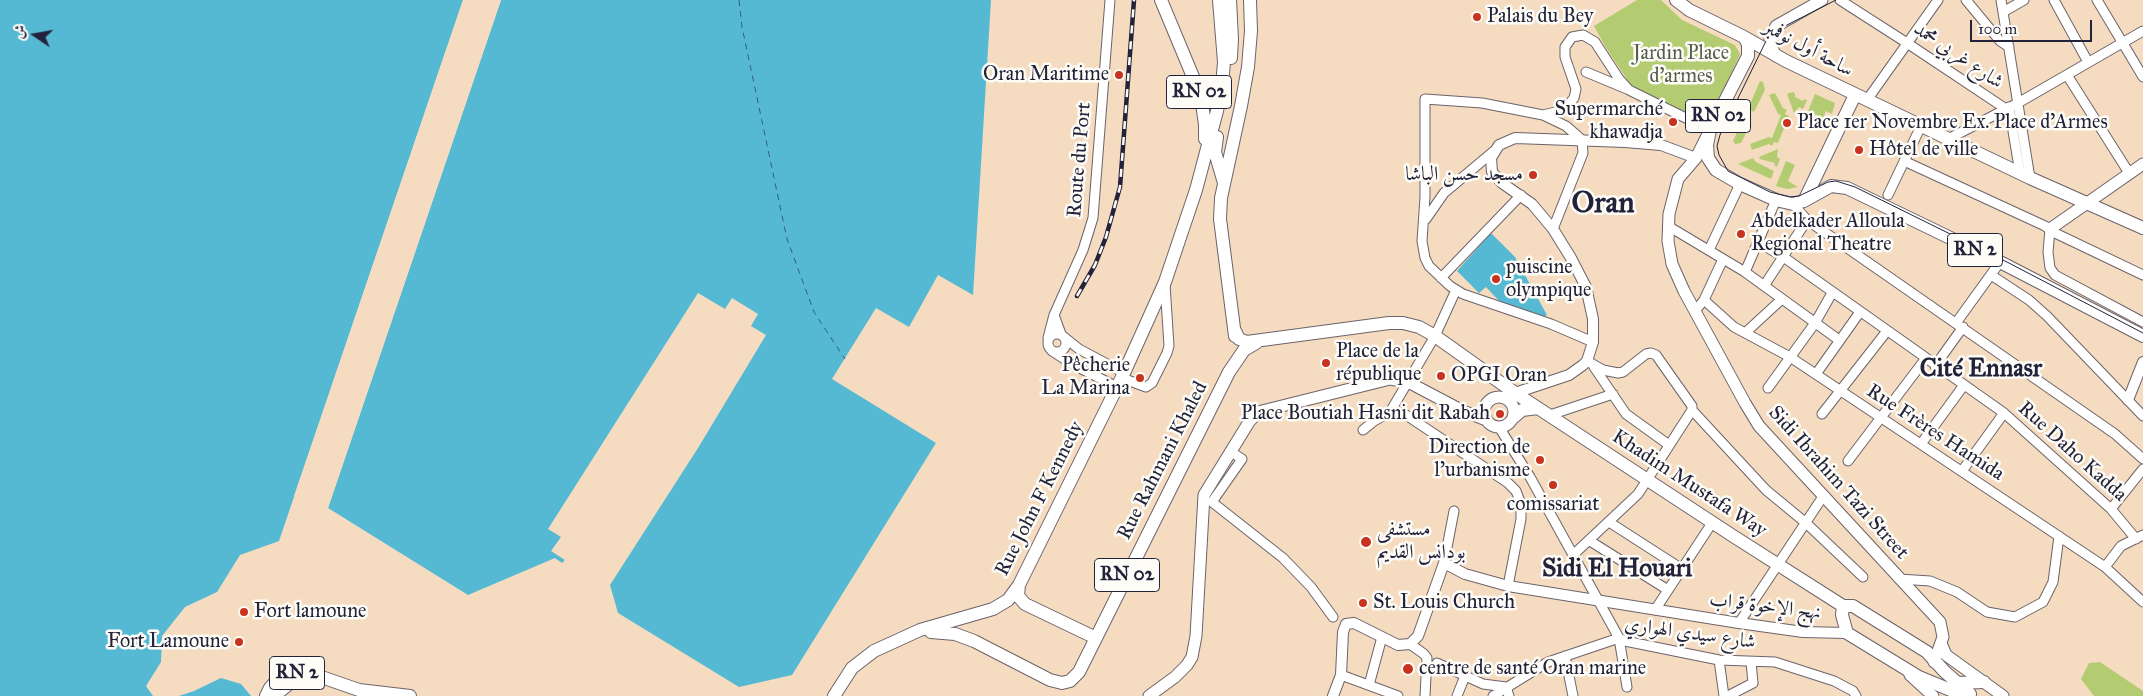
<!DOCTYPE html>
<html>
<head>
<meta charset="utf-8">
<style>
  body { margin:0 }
  #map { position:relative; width:2143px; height:696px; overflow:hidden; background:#f5dcc0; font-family:"IM FELL Great Primer",Amiri,serif }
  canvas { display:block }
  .north { position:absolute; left:10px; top:10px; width:50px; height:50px; -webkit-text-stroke:4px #fdfcf7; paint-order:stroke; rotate:282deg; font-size:14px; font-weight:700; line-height:20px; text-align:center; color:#22223b }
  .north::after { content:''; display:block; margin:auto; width:18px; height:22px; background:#22223b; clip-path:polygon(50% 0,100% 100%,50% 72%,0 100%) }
  .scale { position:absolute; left:1970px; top:20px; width:122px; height:22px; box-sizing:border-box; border:2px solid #22223b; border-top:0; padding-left:6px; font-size:15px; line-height:18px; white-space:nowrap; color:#22223b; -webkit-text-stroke:4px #fdfcf7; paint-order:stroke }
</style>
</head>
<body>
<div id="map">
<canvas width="2143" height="696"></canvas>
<div class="north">ش</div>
<div class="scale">100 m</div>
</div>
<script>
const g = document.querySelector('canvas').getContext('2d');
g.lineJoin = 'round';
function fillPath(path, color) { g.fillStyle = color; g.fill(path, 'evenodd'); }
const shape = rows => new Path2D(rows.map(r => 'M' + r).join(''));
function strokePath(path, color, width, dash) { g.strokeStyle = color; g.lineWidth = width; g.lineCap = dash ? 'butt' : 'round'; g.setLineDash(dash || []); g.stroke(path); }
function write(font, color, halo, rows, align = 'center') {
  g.font = font + ' "IM FELL Great Primer",Amiri,serif'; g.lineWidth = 5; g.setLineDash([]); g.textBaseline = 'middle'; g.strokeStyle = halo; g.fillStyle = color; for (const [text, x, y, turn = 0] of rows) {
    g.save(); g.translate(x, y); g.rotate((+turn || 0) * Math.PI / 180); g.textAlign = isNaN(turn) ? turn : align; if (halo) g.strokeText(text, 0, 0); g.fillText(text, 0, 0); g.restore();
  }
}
fillPath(shape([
  [1637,0,1661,0,1682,20,1735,45,1740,54,1709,126,1632,87,1605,46,1594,26],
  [1760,81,1763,82,1765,90,1754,112,1748,109],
  [1793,92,1795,94,1795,97,1803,101,1805,99,1807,100,1803,109,1799,107,1794,113,1787,94],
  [1775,93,1783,108,1787,110,1785,114,1789,116,1778,143,1774,142,1772,146,1769,144,1752,150,1750,144,1769,137,1772,138,1781,115,1778,114,1769,95],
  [1815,94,1835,103,1832,114,1826,111,1823,118,1808,111],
  [1743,119,1751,123,1741,143,1735,144,1733,141],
  [1778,149,1777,157,1780,159,1777,167,1774,165,1775,163,1760,159,1759,157],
  [1753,158,1756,162,1774,171,1771,179,1738,164],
  [1786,161,1795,165,1788,181,1798,187,1787,189,1776,186],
  [2100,662,2143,691,2143,696,2094,696,2081,679,2089,663]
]), '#b4cc71');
fillPath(shape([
  [0,0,463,0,279,541,240,555,217,592,185,607,162,636,161,662,146,686,153,696,0,696],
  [501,0,991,0,973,295,938,275,909,327,876,308,832,379,936,443,792,675,739,687,618,613,610,585,698,448,766,335,751,326,758,314,732,298,725,309,698,293,548,529,561,537,551,551,565,560,562,563,555,558,468,595,328,508],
  [1491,233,1515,257,1547,315,1542,318,1501,303,1486,287,1479,293,1457,271],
  [221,678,241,684,251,696,179,696,194,691]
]), '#55b9d3');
fillPath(shape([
  [463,0,466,0,297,496,294,496],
  [499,0,501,0,328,508,325,507]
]), '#f5dcc0');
strokePath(shape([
  [739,0,742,27,787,239,814,312,845,359]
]), '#365e78', 1, [6, 5]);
const minor = shape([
  [1840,0,1907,43,2006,109],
  [1966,0,2000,41,2009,47],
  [2001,0,2030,178],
  [2054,0,2088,62],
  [2097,0,2143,77],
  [2003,12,2024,0],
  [1586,72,1627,89],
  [2067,75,2129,173],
  [1867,100,1938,0],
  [2009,107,2020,173],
  [1543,115,1566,126,1582,140,1583,153,1553,229],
  [1948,139,2018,103,2143,31],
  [1904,161,2045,226,2055,233,2143,275],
  [1888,195,1921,126],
  [1793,204,1807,220,2115,434,2143,459],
  [1426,219,1444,193,1494,151],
  [1668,226,1745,272,1839,340],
  [2050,229,2048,252,2050,268,2055,275,2143,322],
  [1758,242,1782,256,2004,413,2111,509,2136,539],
  [1709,250,1740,184],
  [1745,272,1776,200],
  [1991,275,2029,300,2047,316,2143,416],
  [1441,278,1521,195],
  [1764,286,1807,220],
  [1704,300,1734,327,1790,357,2105,567,2143,602],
  [1695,311,1704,300,1723,259],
  [1054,315,1083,250,1093,218,1110,0],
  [1956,323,2000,262],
  [1745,333,1782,299],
  '1048 343a9 9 0 1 1 18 0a9 9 0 1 1-18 0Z',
  [1064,337,1079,349,1124,373],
  [1048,338,1054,315,1061,334],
  [1593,342,1551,324,1463,294,1450,286,1429,266,1425,258,1422,241,1425,197,1425,99,1482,103,1543,115,1564,110,1574,98,1576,89,1565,57,1565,47,1572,37,1583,35,1595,42,1619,79,1629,90,1710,130],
  [1052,351,1072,364,1117,387],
  [1587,361,1603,370,1618,373,1623,372,1646,354,1651,353,1656,355,1692,406,1692,410,1766,490,1806,523,1863,577],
  [1935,366,1963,327],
  [1594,367,1626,414,1669,445],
  [1816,374,1860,312],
  [1122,378,1146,387,1152,383,1167,353,1169,346,1165,284],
  [1768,388,1815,323,1832,293],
  [1390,412,1435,336,1456,290],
  [1822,414,1887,331],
  [1550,415,1613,394],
  [1499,427,1530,477,1619,638,1627,687],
  [1363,430,1374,421,1390,412,1403,413,1508,483,1516,491,1521,504,1521,519,1508,586],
  [1921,444,1964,385],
  [1230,451,1242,459,1212,502,1283,558,1311,587,1333,617],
  [1848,461,1926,358],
  [1962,471,2004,413],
  [2111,509,2143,469],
  [1609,522,1682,569],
  [1590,541,1668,590],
  [1573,555,1638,494,1692,410],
  [1444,563,1454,511],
  [2105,567,2121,546,2143,535],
  [1899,579,1930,581,1957,592,1987,612,2015,617,2043,602,2053,582,2059,536],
  [1655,610,1712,523],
  [1739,623,1824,495],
  [1410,644,1424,654,1427,658,1425,696],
  [1565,656,1573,696],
  [1719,660,1724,696],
  [1437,663,1483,684,1506,687,1509,696],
  [1341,675,1398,696],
  [1369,685,1382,637],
  [1457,696,1465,676],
  [1493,696,1548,662,1619,638,1625,641,1719,660,1775,662,1834,681,1853,691,1856,696],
  [1728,696,1753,683,1751,662]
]);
const tertiary = shape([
  [1515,393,1569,375,1583,365,1587,361,1593,342,1593,319,1586,287,1571,258,1553,229,1532,204,1502,183,1492,172,1491,158,1499,145,1515,138,1625,142,1661,145,1696,158],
  [2128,400,2143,362],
  [1333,696,1341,675,1343,632,1346,624,1354,623,1398,645,1410,644,1418,636,1444,563,1465,574,1508,586,1739,623,1803,632,1847,633]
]);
const secondary = shape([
  [1776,56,1772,48,1770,39,1776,26,1822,0],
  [1707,136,1696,158,1678,179,1669,214,1668,241,1672,264,1684,291,1745,403,1759,426,1940,622,1943,637,1934,662],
  [2050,229,2143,164],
  '1484 412a15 15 0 1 1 30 0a15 15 0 1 1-30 0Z',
  [1941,643,1946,655,2003,696],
  [1910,675,1933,696],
  [1149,696,1175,677,1187,665,1192,657,1196,636,1204,495,1249,422,1258,412,1390,379,1408,382,1463,411,1486,420]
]);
const primary = shape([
  [1161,0,1196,84,1202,103,1205,125,1205,139],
  [1230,0,1232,39,1231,58],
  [1676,0,1689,10,1744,37,1786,61,2030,178,2143,228],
  [1744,37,1748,44,1748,56,1710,130,1707,145,1708,158,1716,170,1740,184,1776,200,1793,204,1804,201,1831,186,1847,188,2000,262,2143,336],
  [1217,137,1215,152,1224,183],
  [1804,201,1855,95],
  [1234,329,1239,339,1247,342,1389,323,1403,323,1419,327,1435,336,1515,393,1733,536,1843,606],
  [1235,336,1220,219,1221,198,1241,106,1248,67,1251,31,1250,0],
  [1514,417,1522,410,1538,408],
  [1019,585,1018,596,1025,604,1096,638],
  [1843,606,1842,615,1847,633,1919,677,1965,696],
  [1843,606,1853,606,1927,652,1944,671,1970,694],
  [931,632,955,634,974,641,1050,680,1062,683,1070,681,1079,672,1229,372,1244,350,1256,343],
  [1957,683,1984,682],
  [266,696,270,688,278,679,291,673,300,672,310,673,359,690,410,696],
  [274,696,290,683,300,680,313,680],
  [834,696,852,668,874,651,920,630,993,609,1008,600,1019,585,1124,373,1165,282,1196,190,1217,111,1222,85,1224,62,1219,0]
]);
strokePath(minor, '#6c636a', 11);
strokePath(tertiary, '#6c636a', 12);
strokePath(secondary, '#6c636a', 13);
strokePath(primary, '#6c636a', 14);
strokePath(minor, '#fff', 9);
strokePath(tertiary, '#fff', 10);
strokePath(secondary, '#fff', 11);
strokePath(primary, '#fff', 12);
strokePath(shape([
  [1836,0,1787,25,1771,35,1766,41,1720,135,1717,146,1719,155,1728,171,1770,192,1790,197,1799,196,1828,182,1836,181,1855,187,2007,262,2143,333]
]), '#22223b', 1);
const rail = shape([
  [1077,296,1095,265,1106,237,1120,187,1134,0]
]);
strokePath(rail, '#22223b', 4.5);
strokePath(rail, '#fdfcf7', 2.5, [8]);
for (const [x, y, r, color] of [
  [1477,17,5,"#c8321e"],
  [1119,75,5,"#c8321e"],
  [1673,122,5,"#c8321e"],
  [1787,123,5,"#c8321e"],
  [1859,150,5,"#c8321e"],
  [1533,175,5,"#c8321e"],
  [1741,234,5,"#c8321e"],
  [1496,279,5,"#c8321e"],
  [1326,363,5,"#c8321e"],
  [1441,376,5,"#c8321e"],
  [1140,378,5,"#c8321e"],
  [1500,414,5,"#c8321e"],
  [1540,460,5,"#c8321e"],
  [1553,485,5,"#c8321e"],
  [1366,542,6,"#c8321e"],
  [1363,603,5,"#c8321e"],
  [244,612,5,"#c8321e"],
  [239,642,5,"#c8321e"],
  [1408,669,6,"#c8321e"]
]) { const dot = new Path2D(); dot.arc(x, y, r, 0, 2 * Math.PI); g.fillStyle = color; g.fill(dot); strokePath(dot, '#fdfcf7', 2); }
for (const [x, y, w] of [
  [1199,92,65],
  [1718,116,65],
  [1975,250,55],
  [1127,575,65],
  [297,673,55]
]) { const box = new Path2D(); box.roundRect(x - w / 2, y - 16.5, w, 33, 4); g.fillStyle = '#fdfcf7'; g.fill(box); strokePath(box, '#22223b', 1); }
write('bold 19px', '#22223b', null, [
  ["RN 02",1199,92],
  ["RN 02",1718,116],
  ["RN 2",1975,250],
  ["RN 02",1127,575],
  ["RN 2",297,673]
]);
write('20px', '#22223b', '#fdfcf7', [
  ["Palais du Bey",1487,17],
  ["Oran Maritime",1109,75,"right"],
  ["Supermarché",1663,110,"right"],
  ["khawadja",1663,133,"right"],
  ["Place 1er Novembre Ex. Place d'Armes",1797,123],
  ["Hôtel de ville",1869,150],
  ["مسجد حسن الباشا",1523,175,"right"],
  ["Abdelkader Alloula",1751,222],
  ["Regional Theatre",1751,245],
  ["puiscine",1506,268],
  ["olympique",1506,291],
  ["Place de la",1336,352],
  ["république",1336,375],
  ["Pêcherie",1130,366,"right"],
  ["La Marina",1130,389,"right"],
  ["OPGI Oran",1451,376],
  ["Place Boutiah Hasni dit Rabah",1490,414,"right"],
  ["Direction de",1530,448,"right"],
  ["l'urbanisme",1530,471,"right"],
  ["comissariat",1553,505,"center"],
  ["مستشفى",1377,530],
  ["بودانس القديم",1377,553],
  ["St. Louis Church",1373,603],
  ["Fort lamoune",254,612],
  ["Fort Lamoune",229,642,"right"],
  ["centre de santé Oran marine",1419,669]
], 'left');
write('20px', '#22223b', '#fdfcf7', [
  ["ساحة أول نوفمبر",1808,49,28],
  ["شارع غربي محمد",1958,56,34],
  ["Route du Port",1080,160,-85],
  ["Rue Frères Hamida",1935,433,33],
  ["Rue Daho Kadda",2072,452,42],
  ["Rue Rahmani Khaled",1163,461,-63],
  ["Sidi Ibrahim Tazi Street",1838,483,48],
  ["Khadim Mustafa Way",1689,484,33],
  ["Rue John F Kennedy",1040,499,-63],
  ["نهج الإخوة قراب",1765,607,7],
  ["شارع سيدي الهواري",1690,634,8]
]);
write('20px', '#555e4e', '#fdfcf7', [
  ["Jardin Place",1681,54],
  ["d'armes",1681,77]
]);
write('bold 25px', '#22223b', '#fdfcf7', [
  ["Cité Ennasr",1981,370],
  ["Sidi El Houari",1617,570]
]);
write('bold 30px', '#22223b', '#fdfcf7', [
  ["Oran",1603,205]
]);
</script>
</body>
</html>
